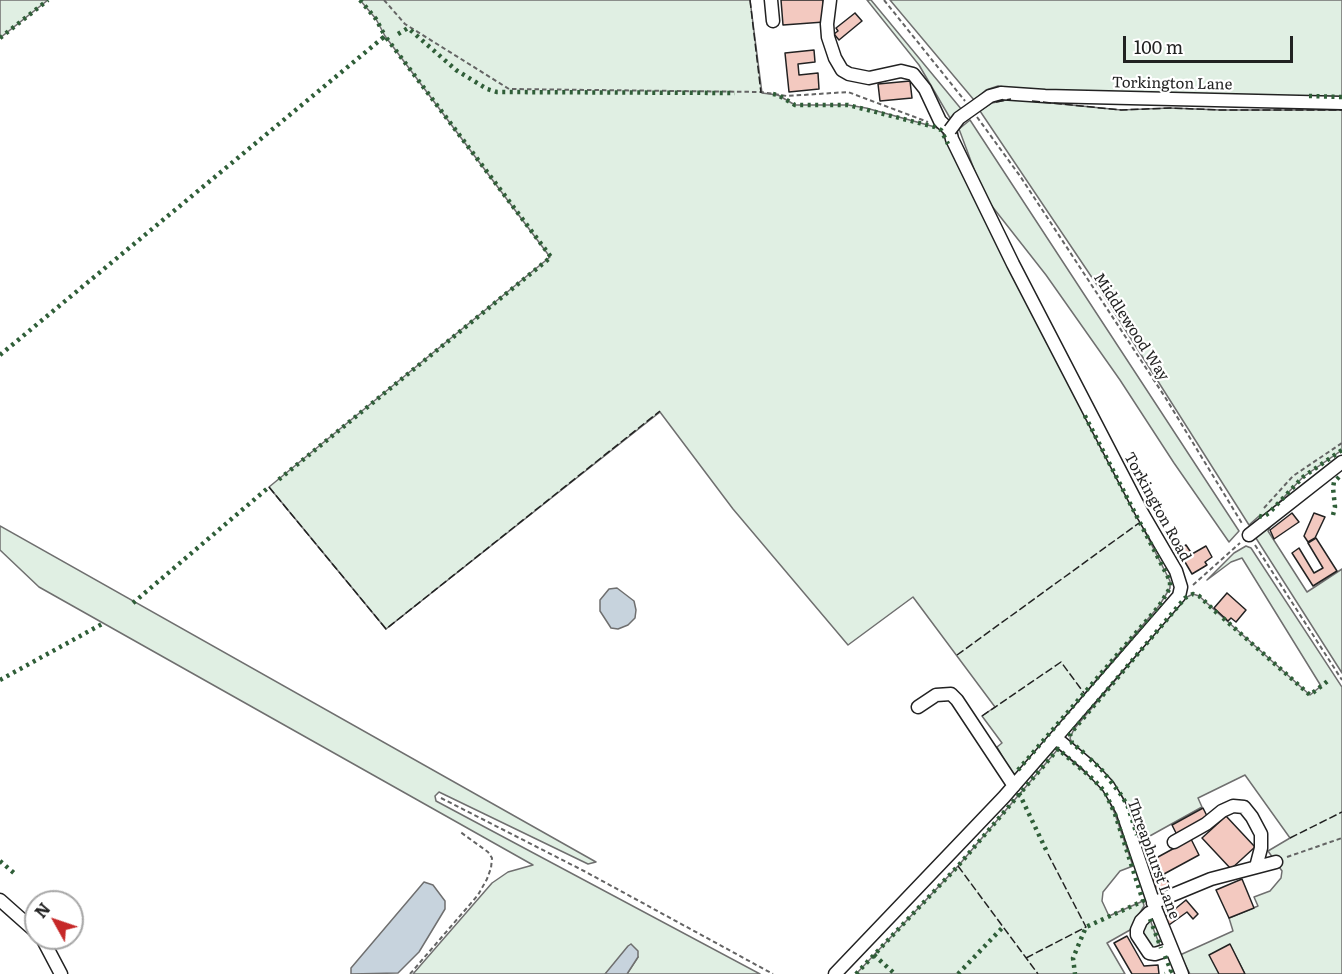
<!DOCTYPE html>
<html>
<head>
<meta charset="utf-8">
<style>
  body { margin:0 }
  #map { position:relative; width:1342px; height:974px; overflow:hidden; background:#fff; font-family:Literata,serif }
  canvas { display:block }
  .north { position:absolute; left:24px; top:890px; width:60px; height:60px; box-sizing:border-box; background:#fff; border:2px solid #a7a7a7; border-radius:50%; rotate:310deg; font-size:16px; font-weight:700; line-height:24px; text-align:center; color:#222 }
  .north::after { content:''; display:block; margin:auto; width:21px; height:27px; background:#c62828; clip-path:polygon(50% 0,100% 100%,50% 72%,0 100%) }
  .scale { position:absolute; left:1123px; top:36px; width:170px; height:27px; box-sizing:border-box; border:3px solid #222; border-top:0; padding-left:8px; font-size:18px; line-height:21px; white-space:nowrap; color:#222; -webkit-text-stroke:4px #fff; paint-order:stroke }
</style>
</head>
<body>
<div id="map">
<canvas width="1342" height="974"></canvas>
<div class="north">N</div>
<div class="scale">100 m</div>
</div>
<script>
const g = document.querySelector('canvas').getContext('2d');
g.lineJoin = 'round';
function fillPath(path, color) { g.fillStyle = color; g.fill(path, 'evenodd'); }
const shape = rows => new Path2D(rows.map(r => 'M' + r).join(''));
function strokePath(path, color, width, dash) { g.strokeStyle = color; g.lineWidth = width; g.lineCap = dash ? 'butt' : 'round'; g.setLineDash(dash || []); g.stroke(path); }
function write(font, color, halo, rows, align = 'center') {
  g.font = font + ' Literata,serif'; g.lineWidth = 4.5; g.setLineDash([]); g.textBaseline = 'middle'; g.strokeStyle = halo; g.fillStyle = color; for (const [text, x, y, turn = 0] of rows) {
    g.save(); g.translate(x, y); g.rotate((+turn || 0) * Math.PI / 180); g.textAlign = isNaN(turn) ? turn : align; if (halo) g.strokeText(text, 0, 0); g.fillText(text, 0, 0); g.restore();
  }
}
const green = shape([
  [0,0,48,0,0,38,0,0],
  [360,0,750,0,762,93,778,95,795,105,848,105,866,108,935,127,941,130,1170,581,1170,588,1159,606,1014,777,997,747,1002,743,982,716,995,707,913,597,848,645,733,509,660,412,386,629,269,487,550,257,385,36,376,19,360,0],
  [867,0,871,0,962,110,950,118,919,65,867,0],
  [890,0,1342,0,1342,97,1143,95,1017,89,998,86,986,90,974,100,890,0],
  [1011,99,1121,110,1170,108,1221,110,1342,110,1342,450,1303,477,1269,513,1263,517,1259,516,1249,525,1097,285,980,111,992,103,1011,99],
  [970,120,1239,531,1229,542,1174,463,1120,380,1046,275,984,196,959,129,970,120],
  [1274,519,1268,531,1307,592,1342,569,1342,673,1254,535,1274,519],
  [0,526,596,862,588,864,439,792,435,796,436,801,760,974,627,974,638,957,605,974,413,974,492,883,508,872,533,865,39,587,0,550,0,526],
  [1246,546,1251,548,1342,687,1342,974,1245,974,1230,945,1219,974,1190,974,1180,955,1233,931,1229,918,1258,906,1254,897,1270,891,1281,878,1282,871,1268,851,1290,838,1245,775,1198,798,1202,807,1139,842,1128,807,1122,796,1101,769,1072,743,1070,738,1074,729,1185,598,1193,594,1199,596,1310,695,1321,686,1242,558,1231,562,1207,580,1234,553,1246,546],
  [1058,749,1094,780,1105,792,1115,814,1133,866,1120,871,1103,892,1102,901,1109,916,1143,901,1144,906,1130,930,1107,943,1125,974,856,974,958,866,1058,749],
  [1150,919,1153,928,1161,948,1153,950,1140,930,1150,919]
]);
fillPath(green, '#e0efe3');
strokePath(green, '#6f6f6f', 1.5);
const water = shape([
  [617,588,634,601,636,610,635,618,628,625,618,629,611,628,600,611,600,600,609,589,617,588],
  [424,882,433,885,445,901,445,909,419,952,398,973,351,974,351,968,424,882],
  [631,944,638,951,638,957,627,974,605,974,628,946,631,944]
]);
fillPath(water, '#c7d3dd');
strokePath(water, '#6f6f6f', 1.5);
const building = shape([
  [781,0,823,0,824,22,783,25,781,0],
  [855,13,862,21,839,40,834,34,838,31,836,28,855,13],
  [814,50,815,62,798,64,799,75,818,73,819,89,789,92,785,53,814,50],
  [910,81,912,98,880,101,878,84,910,81],
  [1292,513,1299,522,1274,539,1270,530,1292,513],
  [1314,513,1325,517,1315,538,1308,542,1304,536,1314,513],
  [1316,538,1337,571,1313,586,1292,553,1299,548,1314,573,1323,568,1308,543,1316,538],
  [1186,545,1192,554,1206,546,1212,557,1205,562,1207,565,1192,574,1178,550,1186,545],
  [1227,593,1246,610,1236,622,1231,618,1228,621,1214,608,1227,593],
  [1203,808,1208,818,1177,835,1172,825,1203,808],
  [1226,816,1255,847,1231,869,1202,838,1226,816],
  [1191,839,1199,855,1164,874,1172,889,1160,895,1147,871,1151,869,1147,863,1191,839],
  [1242,879,1254,908,1229,918,1216,890,1242,879],
  [1186,900,1198,914,1193,919,1187,912,1169,925,1164,918,1186,900],
  [1127,936,1144,966,1158,965,1159,974,1132,974,1114,943,1127,936],
  [1230,944,1245,974,1219,974,1209,955,1230,944]
]);
fillPath(building, '#f3c9c0');
strokePath(building, '#222', 1.5);
const minor = shape([
  [771,0,773,21],
  [830,0,827,24,828,37,835,58,842,70,849,74,869,78,901,71,913,74,925,89,940,121,950,130,952,139,1013,264,1141,511,1176,571,1181,587,1179,596,1004,797,835,974],
  [1001,93,1045,96,1342,103],
  [1249,535,1342,462],
  [918,707,936,695,951,694,957,700,1014,786],
  [1056,738,1088,765,1108,786,1122,810,1156,910,1182,974],
  [1174,842,1206,824,1222,811,1233,806,1244,807,1252,817,1261,834,1261,848,1256,867],
  [0,900,36,932],
  [1153,903,1211,879,1276,862],
  [1156,910,1149,913,1141,921,1137,930,1137,935,1149,953,1155,954,1171,949],
  [42,938,61,974]
]);
strokePath(minor, '#222', 15);
strokePath(shape([
  [384,0,405,24,509,89,761,92,787,96,848,92,928,122],
  [884,0,965,101],
  [977,117,1020,176,1165,397,1243,525],
  [1264,508,1293,476,1342,443],
  [1255,545,1342,680],
  [1193,585,1240,543],
  [441,798,584,871,773,974],
  [1287,857,1342,838],
  [410,974,478,895,487,879,491,868,492,858,488,852,459,831]
]), '#646464', 2, [4.5, 3]);
strokePath(minor, '#fff', 12);
const minorBridge = shape([
  [950,130,959,118,990,96,1001,93]
]);
strokePath(minorBridge, '#222', 15, []);
strokePath(minorBridge, '#fff', 12);
strokePath(shape([
  [360,0,376,19,385,36,383,38],
  [398,34,408,28,456,70,487,89,497,92,735,93],
  [0,38,48,0],
  [773,94,778,95,795,105,848,105,935,127,941,130,948,144],
  [1309,96,1342,97],
  [0,355,385,36,551,257,277,481],
  [1333,515,1335,507,1333,488,1334,482,1340,476],
  [1259,516,1263,517,1269,513,1303,477,1342,450],
  [133,603,269,487],
  [1223,618,1310,695,1329,680],
  [0,680,102,624],
  [1084,753,1072,743,1070,734,1185,598,1193,594,1199,596,1217,613],
  [1090,759,1101,769,1122,796,1128,807,1137,835],
  [1018,770,1159,606,1170,588,1170,581,1084,414],
  [1019,793,1048,854],
  [0,861,14,873],
  [1150,919,1161,948],
  [874,955,895,974],
  [1165,956,1171,971,1165,974],
  [856,974,958,866,1058,749,1094,780,1105,792,1115,814,1143,901,1086,927,1073,958,1075,974],
  [958,974,1003,927]
]), '#2f5e38', 4.5, [3, 4.5]);
strokePath(shape([
  [750,0,761,93],
  [1032,101,1121,110,1170,108,1221,110,1342,110],
  [996,102,1011,99],
  [269,487,386,629,660,411],
  [957,655,1139,523],
  [982,716,1061,662,1084,693],
  [1290,838,1342,812],
  [958,866,1038,974],
  [1026,958,1086,927,1048,854]
]), '#222', 1.5, [8, 3]);
write('15px', '#222', '#fff', [
  ["Torkington Lane",1172,84,1],
  ["Middlewood Way",1131,327,57],
  ["Torkington Road",1157,507,61],
  ["Threaphurst Lane",1153,859,70]
]);
</script>
</body>
</html>
